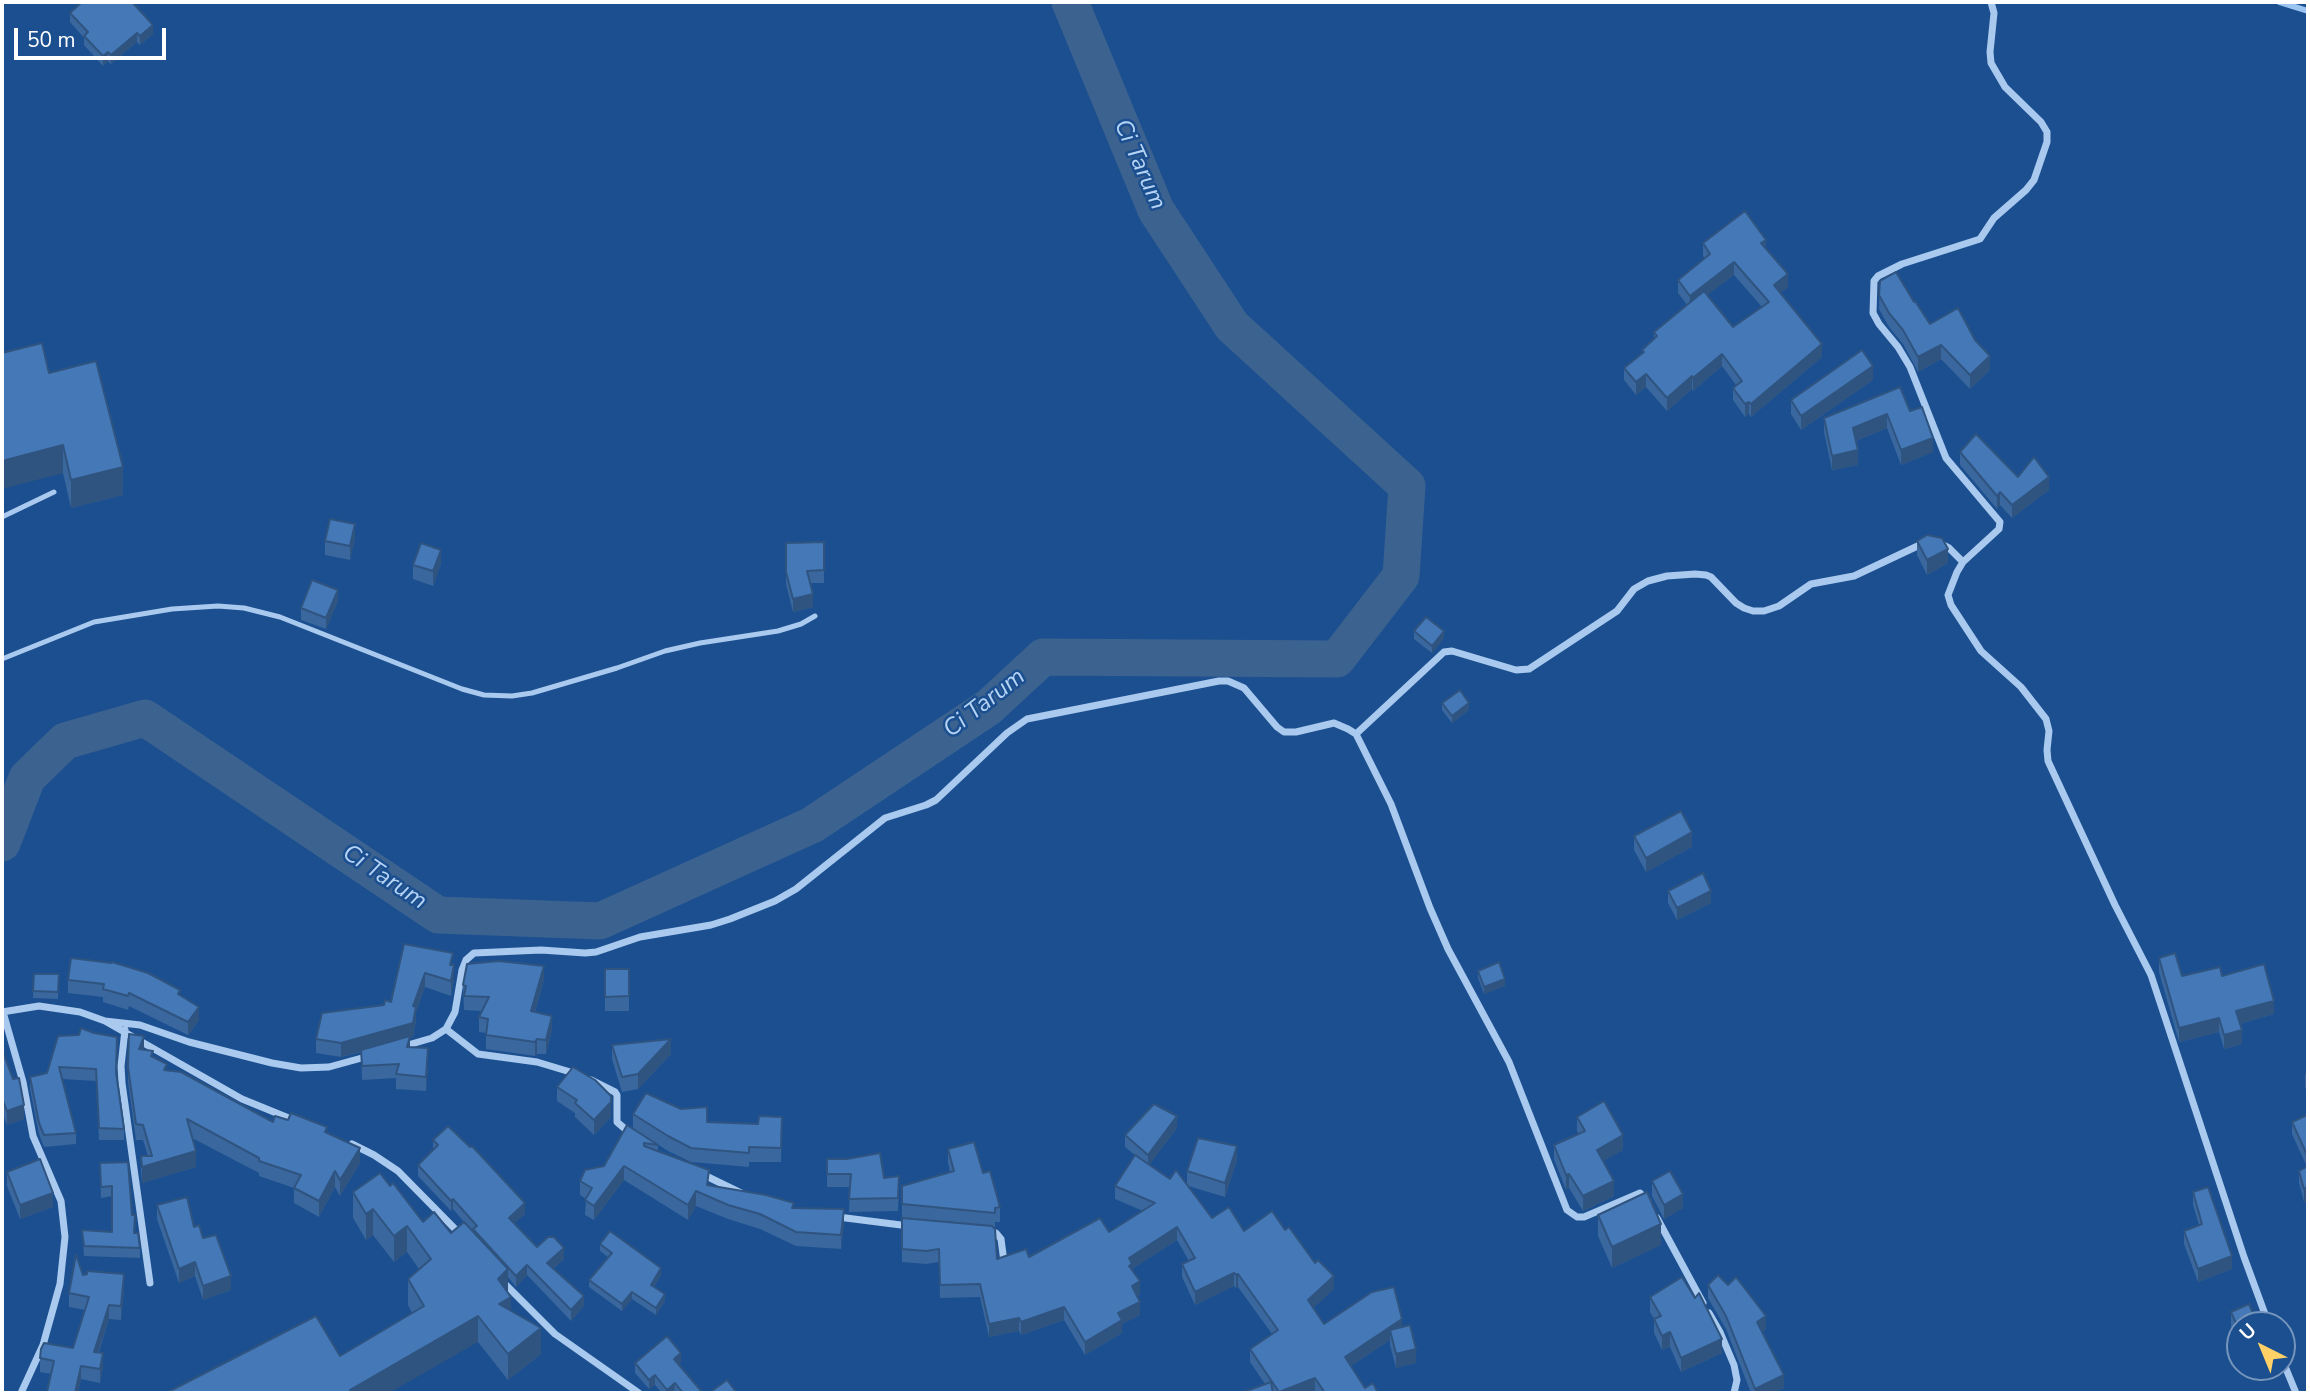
<!DOCTYPE html>
<html>
<head>
<meta charset="utf-8">
<style>
  body { margin:0 }
  #map { position:relative; width:2310px; height:1395px; overflow:hidden; background:#1b4f8f; font-family:"Nunito Sans",sans-serif }
  canvas { display:block }
  .frame { position:absolute; inset:0; border:4px solid #fff; pointer-events:none }
  .north { position:absolute; left:2226px; top:1311px; width:70px; height:70px; box-sizing:border-box; background:#1b4f8f; border:2px solid #7695bc; border-radius:50%; rotate:317deg; font-size:19px; font-weight:700; line-height:28px; text-align:center; color:#fff }
  .north::after { content:''; display:block; margin:auto; width:24px; height:32px; background:#ffd166; clip-path:polygon(50% 0,100% 100%,50% 72%,0 100%) }
  .scale { position:absolute; left:14px; top:28px; width:152px; height:32px; box-sizing:border-box; border:4px solid #fff; border-top:0; padding-left:9px; font-size:21px; line-height:24px; white-space:nowrap; color:#fff; -webkit-text-stroke:5px #1b4f8f; paint-order:stroke }
</style>
</head>
<body>
<div id="map">
<canvas width="2310" height="1395"></canvas>
<div class="frame"></div>
<div class="north">U</div>
<div class="scale">50 m</div>
</div>
<script>
const g = document.querySelector('canvas').getContext('2d');
g.lineJoin = 'round';
const shape = rows => new Path2D(rows.map(r => 'M' + r).join(''));
function strokePath(path, color, width, dash) { g.strokeStyle = color; g.lineWidth = width; g.lineCap = dash ? 'butt' : 'round'; g.setLineDash(dash || []); g.stroke(path); }
function fillPath(path, color) { g.fillStyle = color; g.fill(path, 'evenodd'); }
function write(font, color, halo, rows, align = 'center') {
  g.font = font + ' "Nunito Sans",sans-serif'; g.lineWidth = 5; g.setLineDash([]); g.textBaseline = 'middle'; g.strokeStyle = halo; g.fillStyle = color; for (const [text, x, y, turn = 0] of rows) {
    g.save(); g.translate(x, y); g.rotate((+turn || 0) * Math.PI / 180); g.textAlign = isNaN(turn) ? turn : align; if (halo) g.strokeText(text, 0, 0); g.fillText(text, 0, 0); g.restore();
  }
}
strokePath(shape([
  [2279,2,2308,11]
]), '#9cc4f0', 6);
strokePath(shape([
  [2,843,27,778,65,741,145,718,438,915,600,921,812,825,989,707,1043,657,1337,659,1401,576,1407,486,1232,326,1156,210,1070,2]
]), '#3c6290', 37);
strokePath(shape([
  [2,517,54,492],
  [2,659,94,622,172,609,218,606,244,608,280,617,462,689,484,695,512,696,532,693,617,668,665,651,700,643,778,631,801,624,815,616]
]), '#a9c9ee', 5);
strokePath(shape([
  [1991,2,1994,13,1990,52,1991,63,2005,87,2041,122,2047,132,2047,142,2034,180,2026,190,1994,218,1980,239,1902,264,1878,276,1874,281,1873,313,1879,324,1898,347,1910,367,1946,458,2000,522,1999,529,1963,562,1957,572,1948,595,1951,605,1981,651,2021,687,2046,719,2049,731,2047,750,2048,761,2115,905,2151,975,2244,1257,2269,1325],
  [1939,543,1949,548,1963,562],
  [1356,734,1444,652,1452,651,1516,670,1529,669,1617,611,1634,589,1648,581,1667,576,1695,574,1706,575,1711,577,1736,603,1744,608,1753,611,1764,611,1779,606,1811,584,1854,576,1924,543],
  [2,1012,39,1006,80,1012,105,1021,242,1099,296,1121],
  [3,1012,23,1082,33,1136,61,1201,65,1237,60,1284,43,1345,21,1393],
  [105,1021,140,1025,189,1042,272,1063,301,1068,329,1067,369,1056],
  [446,1029,478,1054,537,1062,577,1074],
  [125,1030,121,1066,122,1083,150,1283],
  [401,1047,432,1038,446,1029,455,1012,462,970,466,960,474,953,541,950,585,953,596,952,640,937,711,925,730,919,775,901,796,889,885,818,926,805,936,800,1007,733,1027,719,1219,681,1228,681,1244,688,1277,727,1284,732,1296,732,1334,723,1348,729,1356,734,1391,804,1430,908,1448,949,1509,1062,1567,1210,1577,1217,1584,1217,1640,1193,1648,1201],
  [591,1080,615,1092,617,1095,617,1122,631,1134],
  [352,1144,374,1155,398,1171,460,1234],
  [702,1174,741,1193],
  [838,1217,909,1226],
  [1657,1218,1703,1303],
  [987,1232,996,1233,1001,1239,1004,1262],
  [503,1282,555,1334,639,1393],
  [1709,1313,1720,1332,1734,1365,1737,1380,1734,1393],
  [2282,1359,2296,1393]
]), '#a9c9ee', 7);
fillPath(shape([
  [70,13,153,34,140,45,137,42,111,64,108,61,103,66,84,45,84,38,70,22],
  [1703,243,1766,249,1788,287,1780,293,1822,357,1751,417,1749,414,1745,417,1733,400,1733,388,1736,385,1722,366,1693,391,1692,389,1667,411,1646,387,1636,395,1624,380,1624,368,1642,354,1642,350,1654,339,1654,332,1687,305,1678,293,1678,280,1705,258,1703,256],
  [1734,275,1762,307,1733,327,1707,295],
  [1880,281,1914,302,1930,324,1990,370,1970,389,1941,359,1918,372,1903,344,1889,327,1879,309],
  [49,373,123,495,71,508,63,473],
  [1873,380,1801,430,1791,414,1791,400],
  [1910,411,1933,452,1901,465,1887,428,1856,441,1858,465,1832,470,1824,432,1824,418],
  [1960,452,2018,477,2049,490,2012,518,2000,505,1997,509,1960,465],
  [355,538,350,560,325,555,325,541],
  [1917,541,1948,563,1927,575,1917,555],
  [786,543,824,570,824,583,811,583,813,607,793,612,786,584],
  [441,564,433,586,413,579,413,565],
  [338,601,326,629,301,620,301,608],
  [1414,631,1444,638,1432,653,1414,639],
  [1442,703,1469,710,1452,723,1442,710],
  [1634,836,1692,847,1646,872,1634,850],
  [1668,891,1711,903,1677,920,1668,903],
  [404,944,453,965,454,979,451,996,425,987,416,1012,416,1021,413,1037,410,1038,410,1047,428,1063,426,1091,396,1089,396,1078,362,1080,361,1052,341,1057,316,1053,316,1039,391,1002],
  [2159,958,2182,976,2222,976,2274,1014,2240,1024,2242,1044,2224,1049,2219,1032,2179,1042,2159,972],
  [605,969,629,969,629,1011,605,1011],
  [1478,971,1505,986,1484,994,1478,978],
  [34,974,59,974,58,999,33,998],
  [68,980,180,995,199,1020,188,1035,129,1006,128,1010,103,1002,103,997,68,993],
  [544,980,535,1012,552,1030,546,1054,537,1054,535,1056,486,1049,486,1033,479,1032,479,1017,482,1011,464,1010,463,985],
  [129,1034,144,1049,167,1070,273,1122,327,1133,360,1163,340,1196,335,1187,319,1217,294,1203,294,1188,259,1176,259,1173,192,1138,196,1167,142,1183,141,1172,141,1156,148,1156,143,1140,136,1140,128,1082],
  [58,1036,116,1074,124,1129,124,1140,99,1140,96,1081,62,1079,76,1133,76,1144,44,1147,39,1134,30,1089,30,1077,47,1073],
  [612,1045,671,1054,638,1089,622,1092,612,1059],
  [2,1050,24,1119,7,1125,2,1112],
  [2308,1073,2308,1095,2305,1087,2305,1074],
  [557,1087,611,1117,594,1135,575,1117,575,1113,557,1101],
  [633,1114,707,1122,782,1132,781,1162,749,1162,749,1167,691,1162,668,1151,633,1128],
  [1577,1117,1623,1150,1603,1161,1614,1196,1583,1211,1569,1188,1566,1190,1554,1159,1554,1145,1579,1134,1577,1131],
  [2308,1117,2308,1200,2304,1202,2299,1183,2299,1171,2307,1167,2292,1134,2292,1122],
  [627,1125,658,1145,658,1151,709,1186,794,1208,844,1224,841,1249,796,1246,760,1229,728,1219,696,1206,688,1220,624,1180,594,1220,585,1215,586,1199,580,1195,580,1181,604,1166],
  [1177,1128,1149,1165,1170,1179,1187,1184,1187,1171,1237,1160,1225,1197,1188,1186,1212,1218,1244,1231,1285,1230,1334,1289,1313,1308,1324,1324,1402,1327,1416,1363,1396,1368,1390,1345,1390,1340,1351,1366,1365,1388,1378,1393,1317,1393,1315,1391,1309,1393,1241,1393,1265,1384,1250,1362,1250,1349,1272,1334,1238,1287,1236,1288,1234,1286,1195,1305,1182,1277,1182,1264,1189,1261,1177,1240,1132,1269,1140,1294,1137,1296,1140,1315,1122,1324,1122,1333,1085,1355,1064,1320,1021,1335,1019,1331,989,1337,980,1297,940,1298,939,1262,926,1264,902,1262,902,1186,950,1172,948,1163,948,1149,983,1173,1000,1207,1000,1222,995,1222,995,1227,992,1227,997,1259,1029,1257,1109,1232,1143,1211,1115,1199,1115,1186,1135,1155,1125,1147,1125,1135],
  [433,1140,525,1214,514,1223,537,1247,564,1259,553,1269,584,1306,571,1321,527,1275,516,1287,508,1277,508,1292,511,1311,541,1354,508,1380,478,1342,340,1356,412,1313,408,1305,408,1279,419,1269,407,1252,394,1262,373,1235,366,1240,353,1218,353,1192,390,1186,423,1222,451,1233,464,1222,453,1209,451,1211,418,1176,418,1165,433,1150],
  [827,1159,884,1178,899,1189,898,1211,849,1212,850,1187,827,1187],
  [100,1163,132,1215,135,1233,140,1248,140,1258,84,1256,82,1230,112,1232,112,1196,101,1198],
  [7,1172,53,1207,20,1219,7,1186],
  [1652,1181,1683,1208,1664,1219,1652,1196],
  [2193,1192,2232,1269,2198,1282,2184,1244,2184,1231,2199,1225,2193,1205],
  [157,1205,194,1227,203,1238,231,1290,203,1300,195,1276,179,1283,157,1219],
  [1598,1215,1661,1245,1612,1268,1598,1236],
  [600,1244,661,1275,654,1287,665,1301,656,1315,632,1299,622,1311,589,1287,589,1280,608,1257,600,1251],
  [83,1275,124,1288,121,1320,109,1319,99,1352,103,1367,100,1383,81,1379,78,1393,47,1393,51,1374,40,1372,40,1358,73,1348,85,1310,69,1307,69,1293],
  [1708,1285,1766,1329,1762,1332,1784,1388,1773,1393,1751,1393,1726,1329,1708,1298],
  [1650,1297,1695,1298,1722,1353,1681,1372,1670,1347,1662,1350,1654,1333,1654,1319,1650,1312],
  [2231,1312,2240,1325,2240,1346,2231,1326],
  [635,1363,681,1363,679,1365,703,1393,662,1393,655,1385,649,1389,635,1373]
]), '#3a679d');
fillPath(shape([
  [153,25,153,34,140,45,140,36],
  [137,33,137,42,111,64,111,55],
  [108,52,108,61,103,66,103,56],
  [1766,240,1766,252,1761,243],
  [1734,262,1734,275,1690,308,1690,296],
  [1788,274,1788,287,1774,298,1774,285],
  [1822,344,1822,357,1751,417,1751,404],
  [1941,345,1941,359,1918,372,1918,357],
  [1722,354,1722,366,1693,391,1693,378],
  [1990,356,1990,370,1970,389,1970,375],
  [1873,366,1873,380,1801,430,1801,416],
  [1646,374,1646,387,1636,395,1636,382],
  [1692,376,1692,389,1667,411,1667,398],
  [1749,402,1749,414,1745,417,1745,404],
  [1887,414,1887,428,1853,442,1853,428],
  [1933,438,1933,452,1901,465,1901,450],
  [63,445,63,473,2,489,2,461],
  [1858,450,1858,465,1832,470,1832,456],
  [123,467,123,495,71,508,71,480],
  [2049,477,2049,490,2012,518,2012,505],
  [2000,492,2000,505,1997,509,1997,496],
  [355,524,355,538,350,560,350,546],
  [1948,549,1948,563,1927,575,1927,560],
  [441,550,441,564,433,586,433,571],
  [338,590,338,601,326,629,326,618],
  [813,594,813,607,793,612,793,599],
  [1444,631,1444,638,1432,653,1432,646],
  [1469,703,1469,710,1452,723,1452,716],
  [1692,832,1692,847,1646,872,1646,858],
  [1711,891,1711,903,1677,920,1677,908],
  [454,965,454,979,451,996,451,981],
  [544,966,544,980,531,1025,531,1011],
  [425,973,425,987,416,1012,416,1021,413,1037,410,1038,410,1051,407,1047,409,1038,341,1057,341,1043,413,1006],
  [1505,979,1505,986,1484,994,1484,987],
  [2274,1001,2274,1014,2236,1025,2236,1011],
  [199,1007,199,1020,188,1035,188,1022],
  [552,1016,552,1030,546,1054,546,1040],
  [2219,1018,2219,1032,2179,1042,2179,1028],
  [2242,1030,2242,1044,2224,1049,2224,1035],
  [144,1036,144,1052,139,1049],
  [537,1039,537,1054,535,1056,535,1042],
  [671,1039,671,1054,638,1089,638,1074],
  [428,1048,428,1063,426,1091,426,1077],
  [611,1102,611,1117,594,1135,594,1120],
  [24,1105,24,1119,7,1125,7,1111],
  [1177,1116,1177,1128,1148,1167,1148,1155],
  [1623,1135,1623,1150,1597,1165,1597,1150],
  [1237,1146,1237,1160,1225,1197,1225,1183],
  [360,1148,360,1163,340,1196,340,1180],
  [196,1151,196,1167,142,1183,142,1167],
  [624,1166,624,1180,594,1220,594,1206],
  [335,1171,335,1187,319,1217,319,1201],
  [1569,1174,1569,1188,1566,1190,1566,1175],
  [1614,1181,1614,1196,1583,1211,1583,1196],
  [2308,1187,2308,1200,2304,1202,2304,1189],
  [696,1191,696,1206,688,1220,688,1205],
  [53,1193,53,1207,20,1219,20,1205],
  [1683,1194,1683,1208,1664,1219,1664,1205],
  [453,1199,453,1209,451,1211,451,1201],
  [525,1203,525,1214,509,1228,509,1218],
  [373,1209,373,1235,366,1240,366,1214],
  [844,1209,844,1224,841,1249,841,1235],
  [1661,1224,1661,1245,1612,1268,1612,1247],
  [407,1226,407,1252,394,1262,394,1236],
  [1177,1227,1177,1240,1132,1269,1129,1279,1129,1258],
  [564,1248,564,1259,547,1274,547,1263],
  [2232,1256,2232,1269,2198,1282,2198,1269],
  [195,1262,195,1276,179,1283,179,1269],
  [527,1265,527,1275,516,1287,516,1276],
  [661,1268,661,1275,651,1292,651,1285],
  [508,1269,508,1295,511,1297,511,1323,499,1330,498,1279],
  [1234,1273,1234,1286,1195,1305,1195,1292],
  [124,1274,124,1288,121,1320,121,1306],
  [1238,1274,1238,1287,1236,1288,1236,1275],
  [231,1276,231,1290,203,1300,203,1286],
  [1334,1276,1334,1289,1308,1313,1308,1300],
  [1140,1281,1140,1294,1132,1299,1132,1286],
  [632,1292,632,1299,622,1311,622,1304],
  [665,1294,665,1301,656,1315,656,1308],
  [584,1296,584,1306,571,1321,571,1310],
  [1140,1302,1140,1315,1122,1324,1122,1333,1085,1355,1085,1342,1118,1313],
  [109,1305,109,1319,94,1365,94,1352],
  [1064,1307,1064,1320,1021,1335,1021,1322],
  [478,1316,478,1342,389,1393,350,1393,350,1390],
  [1766,1316,1766,1329,1757,1335,1757,1322],
  [1019,1318,1019,1331,989,1337,989,1324],
  [1402,1319,1402,1332,1390,1330,1390,1340,1345,1370,1345,1357],
  [541,1328,541,1354,508,1380,508,1354],
  [1670,1332,1670,1347,1662,1350,1662,1336],
  [1722,1339,1722,1353,1681,1372,1681,1358],
  [1416,1349,1416,1363,1396,1368,1396,1354],
  [103,1353,103,1367,100,1383,100,1369],
  [681,1353,681,1363,674,1369,674,1359],
  [81,1366,81,1379,78,1393,75,1393],
  [655,1375,655,1385,649,1389,649,1380],
  [1784,1375,1784,1388,1773,1393,1755,1393,1755,1389],
  [1315,1378,1315,1391,1309,1393,1279,1393,1279,1392],
  [675,1383,674,1393,667,1393,667,1390]
]), '#305480');
const building = shape([
  [82,2,132,2,153,25,140,36,137,33,111,55,108,52,103,56,84,36,88,32,70,13,82,2],
  [1745,211,1766,240,1761,243,1788,274,1774,285,1822,344,1751,404,1749,402,1745,404,1733,388,1742,381,1722,354,1693,378,1692,376,1667,398,1646,374,1636,382,1624,368,1644,352,1642,350,1657,336,1654,332,1704,291,1733,327,1769,302,1734,262,1690,296,1678,280,1710,254,1703,243,1745,211],
  [1896,272,1914,302,1915,301,1930,324,1958,308,1975,340,1990,356,1970,375,1941,345,1918,357,1903,330,1889,313,1879,295,1880,281,1896,272],
  [42,343,49,373,96,361,123,467,71,480,63,445,2,461,2,353,42,343],
  [1862,350,1873,366,1801,416,1791,400,1862,350],
  [1900,387,1910,411,1922,407,1933,438,1901,450,1887,414,1853,428,1858,450,1832,456,1824,418,1900,387],
  [1976,434,2018,477,2034,457,2049,477,2012,505,2000,492,1997,496,1960,452,1976,434],
  [330,519,355,524,350,546,325,541,330,519],
  [1927,535,1942,538,1948,549,1927,560,1917,541,1927,535],
  [824,542,824,570,807,571,813,594,793,599,786,572,786,543,824,542],
  [421,543,441,550,433,571,413,565,421,543],
  [312,580,338,590,326,618,301,608,312,580],
  [1426,617,1444,631,1432,646,1414,631,1426,617],
  [1460,690,1469,703,1452,716,1442,703,1460,690],
  [1681,811,1692,832,1646,858,1634,836,1681,811],
  [1703,873,1711,891,1677,908,1668,891,1703,873],
  [404,944,453,953,450,965,454,965,451,981,425,973,413,1006,416,1007,413,1023,341,1043,316,1039,322,1013,384,1005,385,1000,391,1002,404,944],
  [2175,953,2182,976,2220,967,2222,976,2264,964,2274,1001,2236,1011,2242,1030,2224,1035,2219,1018,2179,1028,2159,958,2175,953],
  [71,958,111,963,112,962,148,973,180,990,178,994,199,1007,188,1022,129,993,128,996,103,989,104,984,68,980,71,958],
  [499,961,544,966,531,1011,552,1016,546,1040,537,1039,535,1042,486,1035,488,1019,479,1017,489,997,464,996,466,986,463,985,467,964,499,961],
  [1499,962,1505,979,1484,987,1478,971,1499,962],
  [605,969,629,969,629,996,605,997,605,969],
  [34,974,59,974,58,992,33,991,34,974],
  [81,1028,94,1033,117,1037,116,1072,124,1129,99,1128,96,1069,59,1067,76,1133,44,1135,39,1123,30,1077,47,1073,58,1036,79,1035,81,1028],
  [129,1034,144,1036,139,1049,153,1051,151,1056,167,1064,164,1070,181,1072,273,1122,275,1116,288,1120,291,1113,327,1127,325,1132,360,1148,340,1180,335,1171,319,1201,294,1188,301,1175,259,1161,259,1158,187,1119,196,1151,142,1167,141,1156,152,1156,143,1125,136,1124,128,1067,129,1034],
  [410,1036,407,1047,428,1048,426,1077,396,1074,399,1064,362,1066,361,1050,410,1036],
  [671,1039,638,1074,622,1077,612,1045,671,1039],
  [2,1050,13,1079,19,1078,24,1105,7,1111,2,1098,2,1050],
  [573,1067,595,1080,611,1096,611,1102,594,1120,575,1103,577,1100,557,1087,573,1067],
  [646,1093,681,1109,707,1107,707,1122,758,1124,759,1116,782,1117,781,1148,749,1147,749,1153,691,1148,668,1136,633,1114,646,1093],
  [1604,1101,1623,1135,1597,1150,1614,1181,1583,1196,1569,1174,1566,1175,1554,1145,1585,1131,1577,1117,1604,1101],
  [1154,1104,1177,1116,1148,1155,1125,1135,1154,1104],
  [2307,1115,2308,1117,2308,1157,2292,1122,2307,1115],
  [627,1125,658,1145,644,1143,644,1146,709,1170,707,1185,766,1195,794,1203,792,1208,844,1209,841,1235,796,1232,760,1214,728,1205,696,1191,688,1205,624,1166,594,1206,585,1200,592,1188,580,1181,585,1170,604,1166,627,1125],
  [448,1126,470,1147,472,1146,525,1203,509,1218,537,1247,548,1237,554,1237,564,1248,547,1263,584,1296,571,1310,527,1265,516,1276,473,1229,477,1226,453,1199,451,1201,418,1165,438,1145,433,1140,448,1126],
  [1198,1138,1237,1146,1225,1183,1187,1171,1198,1138],
  [974,1142,983,1173,990,1171,1000,1207,995,1208,995,1213,902,1204,902,1186,954,1171,948,1149,974,1142],
  [880,1153,884,1178,899,1176,898,1198,849,1199,851,1174,827,1174,827,1159,847,1159,880,1153],
  [1135,1155,1170,1179,1176,1170,1212,1218,1229,1207,1244,1231,1272,1211,1285,1230,1289,1227,1315,1263,1318,1260,1334,1276,1308,1300,1324,1324,1372,1292,1394,1287,1402,1319,1345,1357,1365,1388,1373,1383,1378,1393,1325,1393,1315,1378,1279,1392,1250,1349,1278,1330,1238,1274,1236,1275,1234,1273,1195,1292,1182,1264,1195,1258,1177,1227,1129,1258,1132,1264,1129,1266,1140,1281,1132,1286,1140,1302,1118,1313,1122,1320,1085,1342,1064,1307,1021,1322,1019,1318,989,1324,980,1284,940,1285,939,1249,926,1251,902,1249,902,1218,992,1226,995,1229,997,1259,1026,1249,1029,1257,1100,1218,1109,1232,1155,1203,1115,1186,1135,1155],
  [40,1159,53,1193,20,1205,7,1172,40,1159],
  [128,1162,132,1215,135,1215,134,1233,138,1233,140,1248,84,1246,82,1230,112,1232,112,1186,101,1187,100,1163,128,1162],
  [2308,1166,2308,1187,2304,1189,2299,1171,2308,1166],
  [1670,1171,1683,1194,1664,1205,1652,1181,1670,1171],
  [380,1173,390,1186,393,1183,423,1222,434,1212,451,1233,464,1222,508,1269,498,1279,511,1297,499,1304,541,1328,508,1354,478,1316,350,1390,354,1393,166,1393,316,1316,340,1356,424,1306,408,1279,431,1259,407,1226,394,1236,373,1209,366,1214,353,1192,380,1173],
  [2208,1187,2232,1256,2198,1269,2184,1231,2202,1224,2193,1192,2208,1187],
  [1647,1192,1661,1224,1612,1247,1598,1215,1647,1192],
  [187,1197,194,1227,199,1225,203,1238,216,1235,231,1276,203,1286,195,1262,179,1269,157,1205,187,1197],
  [610,1231,661,1268,651,1285,665,1294,656,1308,632,1292,622,1304,589,1280,612,1253,600,1244,610,1231],
  [76,1255,83,1275,87,1274,87,1271,124,1274,121,1306,109,1305,94,1352,103,1353,100,1369,81,1366,75,1393,53,1393,47,1392,54,1361,40,1358,41,1349,44,1343,73,1348,89,1297,69,1293,76,1255],
  [1718,1275,1728,1285,1736,1277,1766,1316,1757,1322,1784,1375,1755,1389,1726,1316,1708,1285,1718,1275],
  [1682,1277,1695,1298,1699,1293,1722,1339,1681,1358,1670,1332,1662,1336,1654,1319,1661,1316,1650,1297,1682,1277],
  [2249,1304,2258,1325,2240,1325,2240,1332,2231,1312,2249,1304],
  [1410,1325,1416,1349,1396,1354,1390,1330,1410,1325],
  [667,1336,681,1353,674,1359,703,1393,683,1393,675,1383,667,1390,655,1375,649,1380,635,1363,667,1336],
  [727,1380,737,1393,709,1393,727,1380],
  [1271,1382,1273,1393,1241,1393,1271,1382]
]);
fillPath(building, '#4478b7');
strokePath(building, '#305480', 2);
write('italic 24px', '#b5d3f5', '#1b4f8f', [
  ["Ci Tarum",1139,165,66],
  ["Ci Tarum",985,704,-38],
  ["Ci Tarum",384,878,34]
]);
</script>
</body>
</html>
